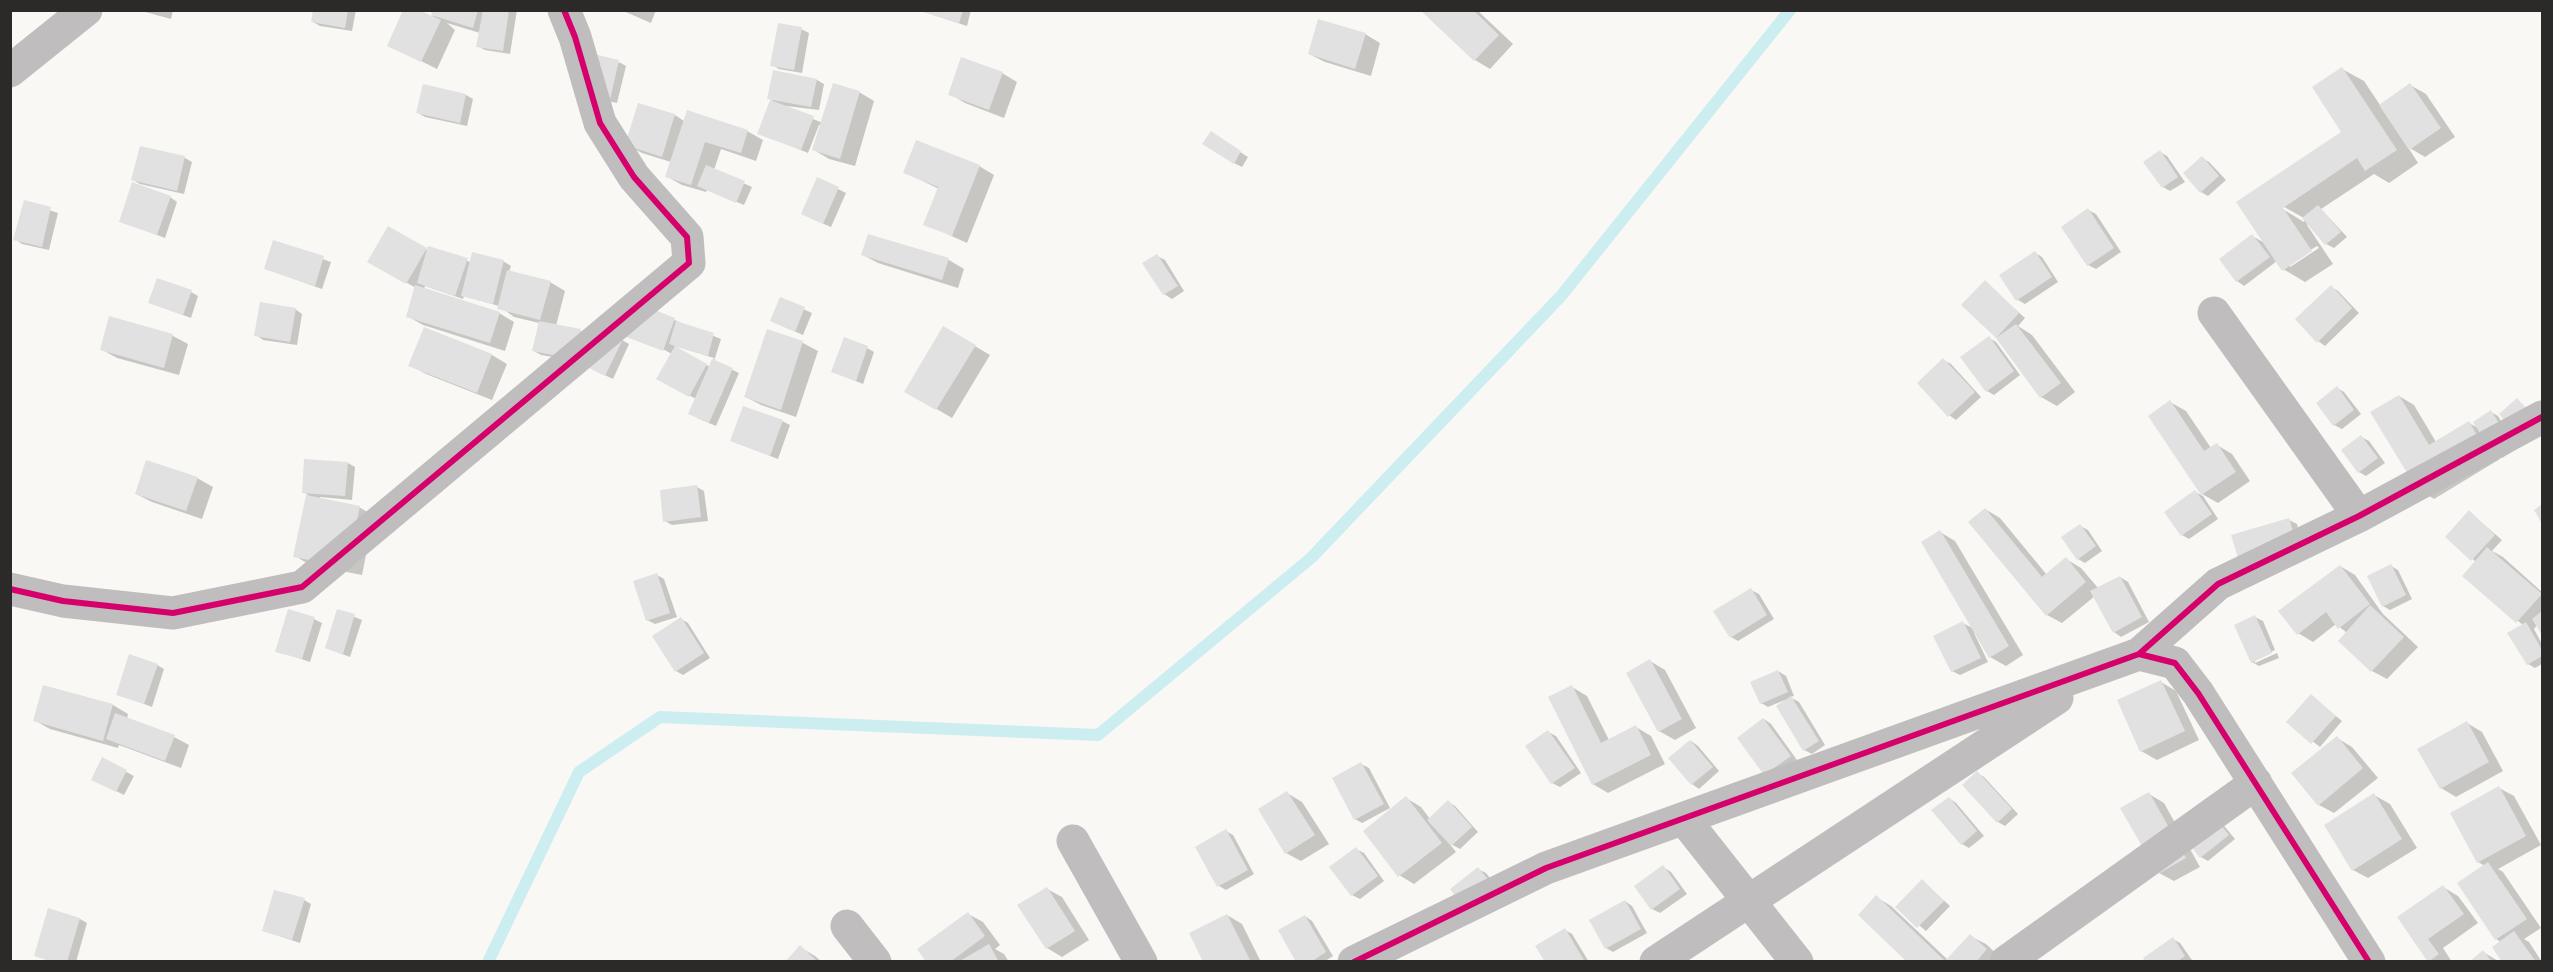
<!DOCTYPE html>
<html>
<head>
<meta charset="utf-8">
<style>
  body { margin:0 }
  #map { position:relative; width:2553px; height:972px; overflow:hidden; background:#f9f8f4; font-family:Figtree,sans-serif }
  canvas { display:block }
  .frame { position:absolute; inset:0; border:12px solid #2b2a28; pointer-events:none }
</style>
</head>
<body>
<div id="map">
<canvas width="2553" height="972"></canvas>
<div class="frame"></div>
</div>
<script>
const g = document.querySelector('canvas').getContext('2d');
g.lineJoin = 'round';
function fillPath(path, color) { g.fillStyle = color; g.fill(path, 'evenodd'); }
const shape = rows => new Path2D(rows.map(r => 'M' + r).join(''));
function strokePath(path, color, width, dash) { g.strokeStyle = color; g.lineWidth = width; g.lineCap = dash ? 'butt' : 'round'; g.setLineDash(dash || []); g.stroke(path); }
fillPath(shape([
  [138,10,173,10,171,19],
  [315,10,356,10,352,31,320,26,313,22],
  [434,10,517,10,510,54,485,50,478,46,480,33,447,23,455,30,437,69,389,45,432,18],
  [621,10,656,10,651,23],
  [918,10,971,10,967,26],
  [1422,10,1477,10,1513,44,1490,69,1475,60],
  [801,29,809,33,802,73,779,69,772,65],
  [1365,34,1380,43,1371,76,1325,62,1309,54],
  [619,62,626,66,617,103,594,98],
  [2342,69,2364,81,2380,105,2410,85,2426,94,2455,137,2425,157,2408,147,2418,163,2389,183,2374,174,2321,209,2347,237,2334,248,2326,244,2309,223,2307,225,2333,264,2305,282,2283,269,2277,261,2244,286,2237,281,2221,260,2252,236,2265,243,2238,203,2343,132],
  [2277,203,2304,218,2304,222,2276,205],
  [2317,246,2319,248,2290,267,2290,263],
  [774,71,817,80,824,84,819,110,778,105,823,123,859,92,874,101,855,166,829,159,814,150,822,125,819,125,808,153,759,133,772,100,769,98],
  [1002,73,1017,82,1004,118,965,103,950,94],
  [424,86,466,95,473,99,467,126,425,117,418,113],
  [675,115,684,121,747,131,763,140,756,161,721,149,714,170,752,187,744,205,707,190,706,192,682,185,666,176,671,162,642,153,627,145],
  [1218,138,1248,157,1242,167,1234,163],
  [141,147,185,158,192,162,184,194,140,184,133,180],
  [2160,152,2167,156,2185,182,2170,191,2163,187],
  [2202,158,2209,162,2226,180,2208,196,2201,192],
  [979,166,994,175,967,243,925,224,939,189,904,172],
  [818,179,846,193,831,227,810,218],
  [170,197,177,202,165,238,120,221],
  [25,202,58,213,49,250,22,244,15,239],
  [2088,210,2096,214,2121,252,2096,269,2088,265],
  [388,228,429,251,471,262,503,261,511,266,509,272,550,282,565,291,556,326,580,331,587,335,582,362,541,355,534,351,539,323,514,317,499,306,464,296,463,299,425,286,424,289,499,313,514,322,505,351,423,325,407,316,416,288,369,261],
  [869,236,949,260,964,269,958,288,878,263,863,255],
  [274,242,331,262,322,289,266,269],
  [2035,253,2042,257,2058,282,2025,304,2018,300,2001,275],
  [1157,256,1165,260,1184,291,1172,299,1164,294,1144,264],
  [1985,282,2025,318,2018,326,2032,335,2075,392,2057,406,2041,397,1997,337],
  [2331,287,2338,291,2359,313,2325,346,2318,341],
  [191,292,198,296,191,318,158,306],
  [781,299,812,313,803,335,780,325],
  [635,304,721,339,714,361,739,373,716,426,697,418,696,399,659,379,672,354,657,346],
  [675,346,714,358,710,367,675,348],
  [295,309,302,314,297,345,263,340,256,335],
  [110,318,173,336,188,344,179,375,117,358,101,349],
  [944,328,990,355,952,418,906,391],
  [425,329,492,355,507,364,492,400,426,374,410,365],
  [768,331,803,343,818,351,796,417,761,405,746,397],
  [1989,338,1996,342,2020,375,1994,395,1987,391],
  [622,340,629,344,613,379,592,369],
  [867,348,874,352,863,384,833,372],
  [1943,360,1951,364,1981,397,1956,420,1949,415],
  [2337,388,2344,392,2361,414,2342,429,2334,425],
  [2399,396,2414,405,2436,442,2469,423,2480,429,2491,412,2498,416,2518,448,2502,458,2498,455,2500,459,2434,499,2419,490],
  [2170,402,2186,411,2211,448,2217,445,2232,454,2250,481,2218,503,2202,494],
  [782,421,790,425,778,459,732,441],
  [2361,437,2369,441,2385,463,2366,476,2359,472],
  [348,463,355,467,352,500,320,497,320,500,359,507,374,516,362,575,310,565,295,556,308,495,303,492],
  [197,478,213,487,202,519,152,502,136,494],
  [697,487,704,491,708,521,672,525,665,521],
  [2195,492,2203,496,2218,519,2189,539,2182,535],
  [1985,509,2000,518,2047,575,2066,559,2081,568,2099,589,2120,577,2128,582,2149,622,2121,637,2114,632,2095,596,2062,623,2047,615],
  [2469,512,2502,540,2492,551,2503,557,2542,592,2542,632,2537,625,2534,629,2542,644,2542,664,2535,668,2528,664,2523,625,2464,576,2476,562,2447,537],
  [2289,520,2297,524,2303,548,2240,560],
  [2080,526,2088,530,2102,551,2085,563,2078,559],
  [1940,532,1955,541,2023,655,2006,666,1990,657,1976,632,1974,633,1988,662,1960,675,1952,671,1963,623,1974,629],
  [2340,566,2355,575,2383,614,2418,647,2387,679,2372,671,2347,633,2336,624,2313,642,2298,633],
  [2391,566,2398,570,2412,599,2390,610,2383,606],
  [657,575,664,579,677,617,655,624,647,620],
  [1751,590,1759,594,1774,619,1738,641,1731,637],
  [338,610,362,620,350,657,326,648],
  [2255,617,2263,621,2275,650,2255,660,2255,663,2277,653,2279,658,2259,666,2252,662],
  [314,619,322,623,310,662,277,651],
  [681,619,688,623,710,658,683,675,676,671],
  [1650,661,1665,670,1696,728,1675,740,1659,731],
  [157,665,164,669,152,707,118,694],
  [1778,671,1786,676,1794,696,1790,697,1799,702,1825,745,1812,754,1804,750,1785,700,1768,707,1761,703],
  [2161,682,2176,691,2199,740,2157,760,2141,751],
  [44,687,113,705,128,714,127,719,174,737,189,745,181,768,119,745,118,748,50,729,34,720],
  [1572,687,1587,696,1609,740,1636,727,1651,736,1665,764,1608,793,1593,784],
  [2311,696,2342,721,2320,747,2288,722],
  [1764,719,1771,724,1797,760,1772,778],
  [2467,723,2482,732,2503,771,2456,797,2441,788],
  [1548,732,1556,736,1581,773,1560,787,1552,783],
  [2337,738,2352,747,2378,778,2334,813,2319,805],
  [1691,741,1698,746,1719,771,1699,789,1692,784],
  [102,759,134,776,124,795,100,783],
  [1361,764,1369,768,1390,808,1362,823,1355,819],
  [1977,773,1984,777,2018,814,2005,826,1998,822],
  [2499,788,2514,796,2541,845,2498,869,2503,872,2541,928,2524,939,2529,942,2542,962,2504,962,2501,942,2496,939,2485,866,2478,862],
  [1287,793,1302,802,1329,844,1301,861,1286,853],
  [2149,794,2164,803,2180,832,2215,815,2235,839,2208,861,2201,857,2184,838,2200,867,2174,881,2159,873],
  [2374,795,2390,804,2417,848,2368,878,2353,870],
  [1406,798,1421,807,1430,819,1448,802,1455,806,1478,832,1460,849,1449,843,1456,852,1414,884,1399,875],
  [1949,798,1956,803,1984,836,1969,848,1962,844],
  [1226,831,1233,835,1254,874,1226,890,1219,886],
  [1356,849,1364,853,1384,881,1360,899,1352,895],
  [1663,867,1671,872,1687,894,1660,913,1652,909],
  [1478,869,1486,873,1500,891,1466,907],
  [1922,881,1950,906,1926,931,1897,907],
  [2443,887,2458,896,2478,923,2443,948,2452,962,2431,962,2399,918],
  [1047,889,1062,897,1089,940,1062,957,1047,948],
  [1876,897,1891,906,1948,960,1970,936,1986,944,2002,959,1999,962,1909,962],
  [304,900,311,904,300,943,264,931],
  [1625,901,1632,906,1647,933,1613,952,1606,948],
  [968,914,983,922,1000,945,995,949,1004,954,1009,962,928,962],
  [1227,915,1242,924,1261,962,1205,962],
  [1305,916,1312,921,1333,956,1324,962,1298,962],
  [80,919,87,923,76,962,51,962,36,955],
  [1565,930,1572,934,1589,962,1546,962],
  [2173,939,2180,943,2192,960,2147,962],
  [800,947,815,956,822,962,787,962],
  [2483,952,2500,962,2471,962]
]), '#0003');
strokePath(shape([
  [488,962,579,772,660,717,1098,735,1311,558,1561,296,1790,10]
]), '#cceef1', 12);
fillPath(shape([
  [313,10,348,10,345,28,311,22],
  [403,10,419,10,441,20,421,62,387,46],
  [432,10,478,10,473,28,431,15],
  [483,10,509,10,503,51,476,47],
  [917,10,963,10,959,23],
  [1420,10,1473,10,1499,35,1474,61],
  [1318,19,1366,33,1355,69,1308,54],
  [778,23,802,27,794,70,770,66],
  [594,54,619,60,610,100],
  [961,57,1003,72,989,110,948,95],
  [2342,67,2397,150,2365,171,2357,158,2283,208,2312,251,2282,271,2236,202,2341,132,2312,87],
  [773,70,817,79,811,107,767,99],
  [833,83,860,91,840,159,812,150],
  [2410,83,2441,128,2409,150,2379,105],
  [423,84,466,94,460,123,416,113],
  [770,100,814,116,801,150,757,134],
  [638,103,675,114,662,157,625,145],
  [687,110,748,130,741,153,705,142,691,185,665,177],
  [1211,131,1241,151,1234,164,1202,144],
  [916,140,980,165,952,236,923,225,938,187,903,173],
  [140,146,185,156,177,191,131,180],
  [2160,150,2178,177,2162,188,2143,162],
  [2202,156,2219,176,2200,193,2183,173],
  [706,165,745,181,736,203,697,186],
  [817,177,839,187,823,224,801,214],
  [132,182,171,196,157,235,119,222],
  [24,200,51,207,42,247,13,240],
  [2318,205,2341,232,2325,245,2302,218],
  [2088,208,2114,248,2087,266,2061,227],
  [388,226,427,248,406,284,367,262],
  [868,234,949,258,942,280,861,255],
  [2252,234,2270,257,2236,282,2219,259],
  [273,240,324,256,315,286,264,269],
  [428,246,468,258,455,296,417,283],
  [2035,251,2052,277,2016,301,1999,275],
  [472,252,504,260,493,304,461,296],
  [1157,254,1178,286,1163,295,1142,263],
  [507,270,551,281,540,320,497,309],
  [157,278,192,290,183,315,148,303],
  [1985,280,2019,313,1996,338,1961,305],
  [415,285,500,312,490,343,406,317],
  [2331,285,2352,308,2317,343,2295,319],
  [780,297,805,307,795,332,770,321],
  [260,302,296,308,290,342,254,336],
  [634,302,675,318,663,351,621,335],
  [109,316,173,334,164,368,100,350],
  [539,321,581,329,574,359,532,351],
  [676,321,714,333,708,356,669,344],
  [2016,324,2061,383,2040,398,1996,338],
  [943,326,976,345,936,410,904,392],
  [424,327,492,354,477,393,408,366],
  [767,329,803,341,781,410,744,397],
  [1989,336,2014,371,1986,392,1960,357],
  [844,337,868,346,856,381,831,372],
  [623,339,605,376,583,365],
  [675,346,707,364,689,397,656,379],
  [1943,358,1975,392,1948,417,1917,383],
  [712,359,733,368,709,423,688,414],
  [2337,386,2354,410,2333,426,2316,403],
  [2399,395,2429,445,2469,421,2485,450,2418,491,2370,412],
  [2517,398,2539,423,2521,440,2499,414],
  [2170,400,2204,451,2217,443,2236,472,2201,495,2148,416],
  [743,406,783,420,770,456,730,441],
  [2491,410,2511,444,2494,455,2473,422],
  [2361,435,2378,458,2358,473,2341,450],
  [304,459,348,462,345,496,302,493],
  [146,460,198,477,186,511,135,494],
  [697,485,701,517,663,522,660,490],
  [2195,490,2212,514,2181,536,2164,512],
  [306,495,360,506,347,567,293,557],
  [2542,504,2542,524,2534,510],
  [1985,508,2042,577,2066,557,2086,582,2046,616,1968,522],
  [2469,510,2495,535,2471,561,2445,537],
  [2289,518,2297,544,2239,561,2231,535],
  [2080,524,2096,546,2077,560,2061,537],
  [1940,530,2009,646,1989,658,1921,542],
  [2487,547,2542,594,2516,623,2462,576],
  [2391,564,2406,595,2382,607,2367,576],
  [2340,565,2370,604,2338,629,2326,612,2297,635,2278,611],
  [657,573,670,613,646,621,633,581],
  [2120,576,2142,617,2113,633,2090,591],
  [1751,588,1767,615,1730,638,1713,611],
  [2370,605,2404,637,2371,672,2338,641],
  [288,609,315,617,302,659,275,652],
  [337,609,355,614,343,654,325,648],
  [2542,611,2542,635,2532,619],
  [2255,615,2272,653,2251,663,2234,625],
  [681,617,704,653,675,672,652,636],
  [1963,621,1981,658,1951,672,1933,636],
  [2526,622,2542,650,2542,656,2527,665,2507,633],
  [129,654,158,664,144,704,116,695],
  [1650,659,1682,719,1658,732,1626,673],
  [1778,670,1788,692,1760,704,1750,682],
  [2161,680,2185,731,2140,752,2117,700],
  [43,685,113,704,103,741,33,721],
  [1572,685,1601,743,1636,725,1651,755,1592,785,1548,697],
  [2311,694,2336,716,2311,744,2286,722],
  [1791,696,1819,741,1803,751,1776,706],
  [115,713,175,735,165,761,106,739],
  [1763,718,1791,756,1764,775,1737,738],
  [2467,721,2489,762,2440,789,2417,749],
  [1548,730,1575,768,1551,784,1525,746],
  [2337,736,2363,768,2318,806,2291,773],
  [1690,740,1713,767,1691,785,1668,758],
  [102,757,127,770,116,792,91,780],
  [1361,762,1384,804,1354,820,1332,778],
  [1977,771,2012,809,1997,823,1962,785],
  [2499,786,2526,836,2477,863,2450,813],
  [1287,791,1315,835,1285,854,1258,809],
  [2149,792,2186,858,2158,874,2120,808],
  [2374,793,2402,839,2352,871,2324,825],
  [1406,796,1442,843,1398,877,1363,831],
  [1949,797,1977,831,1961,845,1931,810],
  [1448,800,1472,827,1451,846,1427,820],
  [2207,809,2229,835,2200,858,2179,831],
  [1226,829,1248,870,1217,887,1195,847],
  [1356,847,1378,876,1351,896,1329,867],
  [2488,862,2527,919,2495,940,2457,883],
  [1663,865,1680,889,1651,910,1634,886],
  [1478,867,1493,886,1465,908,1450,889],
  [1922,879,1944,901,1917,928,1895,907],
  [2443,885,2464,914,2428,939,2439,954,2428,962,2397,917],
  [1047,887,1075,931,1046,949,1017,905],
  [274,890,305,898,292,940,262,931],
  [1876,895,1945,961,1970,934,1987,949,1976,962,1907,962,1858,915],
  [1625,900,1641,929,1605,949,1589,920],
  [48,908,80,918,67,962,53,962,34,956],
  [968,912,985,936,950,962,926,962,917,949],
  [1227,914,1251,962,1203,962,1189,933],
  [1305,915,1326,952,1311,962,1296,962,1278,930],
  [1565,928,1585,962,1545,962,1535,946],
  [2514,931,2536,962,2502,962,2492,947],
  [2173,937,2185,956,2177,962,2145,962,2143,958],
  [989,944,999,962,958,962],
  [800,945,818,962,785,962],
  [2483,950,2492,962,2469,962]
]), '#e2e1e1');
strokePath(shape([
  [10,71,86,10],
  [2214,313,2359,516],
  [10,589,63,601,173,613,302,587,689,263,687,237,634,177,600,123,575,37,564,10],
  [2139,654,2218,584,2359,516,2542,417],
  [1684,819,1797,962],
  [1073,841,1141,962],
  [847,926,875,962],
  [1354,962,1546,868,2139,654,2175,663,2198,693,2369,962],
  [1656,962,2057,698],
  [2006,962,2256,783]
]), '#bfbdbd', 33);
strokePath(shape([
  [10,589,63,601,173,613,302,587,689,263,687,237,634,177,600,123,575,37,564,10],
  [2139,654,2218,584,2359,516,2542,417],
  [1354,962,1546,868,2139,654,2175,663,2198,693,2369,962]
]), '#d6006c', 6);
</script>
</body>
</html>
